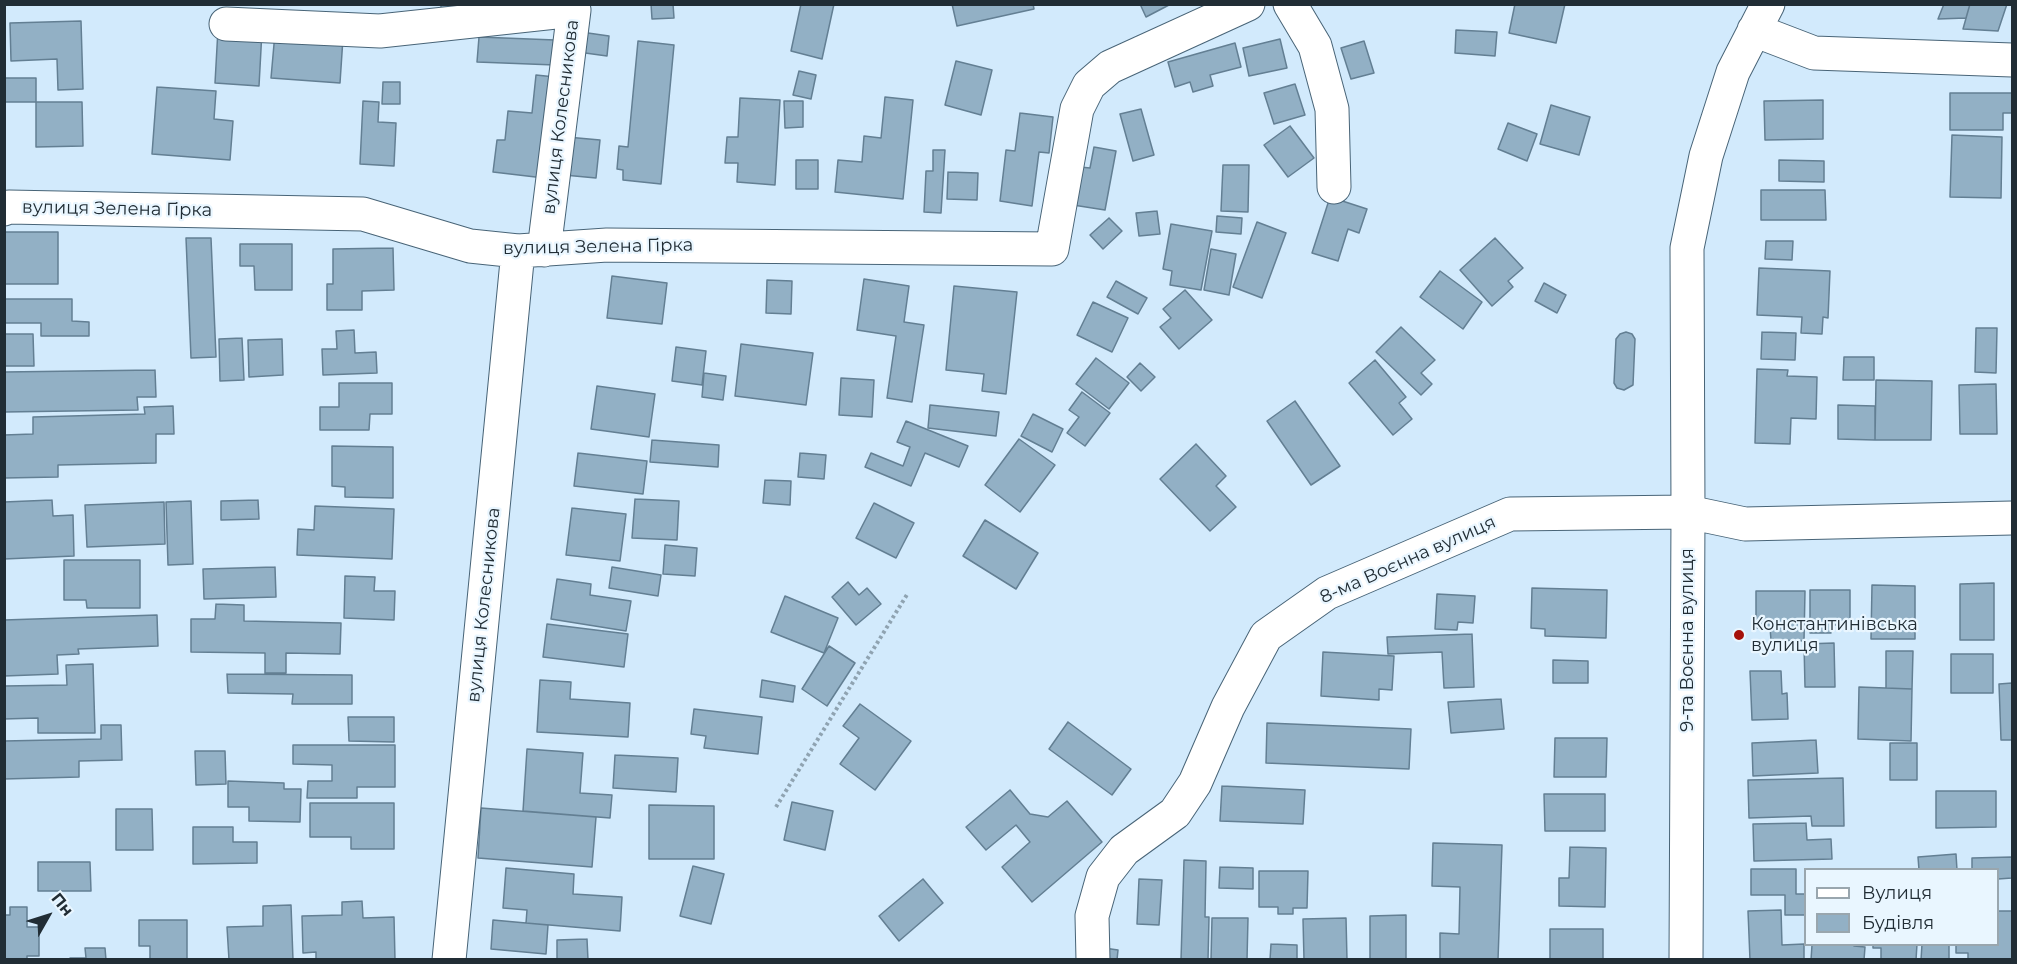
<!DOCTYPE html>
<html>
<head>
<meta charset="utf-8">
<style>
  body { margin:0 }
  #map { position:relative; width:2017px; height:964px; overflow:hidden; background:#d2eafc; font-family:Montserrat,sans-serif }
  canvas { display:block }
  .frame { position:absolute; inset:0; border:6px solid #212d35; pointer-events:none }
  .legend { position:absolute; left:1804px; top:868px; width:195px; height:78px; box-sizing:border-box; background:#e9f6ff; border:2px solid #99a6ae; margin:0; padding:8px 10px; list-style:none; font-size:18px; color:#212d35 }
  .legend li { display:flex; align-items:center; gap:12px; height:30px }
  .legend b { width:30px; border:2px solid #99a6ae }
  .north { position:absolute; left:18px; top:886px; width:60px; height:60px; -webkit-text-stroke:4px #e9f6ff; paint-order:stroke; rotate:51deg; font-size:16px; font-weight:700; line-height:24px; text-align:center; color:#212d35 }
  .north::after { content:''; display:block; margin:auto; width:21px; height:27px; background:#212d35; clip-path:polygon(50% 0,100% 100%,50% 72%,0 100%) }
</style>
</head>
<body>
<div id="map">
<canvas width="2017" height="964"></canvas>
<div class="frame"></div>
<ul class="legend">
<li><b style="height:8px;background:#fff"></b>Вулиця</li>
<li><b style="height:16px;background:#92b0c5"></b>Будівля</li>
</ul>
<div class="north">Пн</div>
</div>
<script>
const g = document.querySelector('canvas').getContext('2d');
g.lineJoin = 'round';
function fillPath(path, color) { g.fillStyle = color; g.fill(path, 'evenodd'); }
const shape = rows => new Path2D(rows.map(r => 'M' + r).join(''));
function strokePath(path, color, width, dash) { g.strokeStyle = color; g.lineWidth = width; g.lineCap = dash ? 'butt' : 'round'; g.setLineDash(dash || []); g.stroke(path); }
function write(font, color, halo, rows, align = 'center') {
  g.font = font + ' Montserrat,sans-serif'; g.lineWidth = 4.5; g.setLineDash([]); g.textBaseline = 'middle'; g.strokeStyle = halo; g.fillStyle = color; for (const [text, x, y, turn = 0] of rows) {
    g.save(); g.translate(x, y); g.rotate((+turn || 0) * Math.PI / 180); g.textAlign = isNaN(turn) ? turn : align; if (halo) g.strokeText(text, 0, 0); g.fillText(text, 0, 0); g.restore();
  }
}
const building = shape([
  [441,4,468,4,468,9,441,10,441,4],
  [651,4,673,4,674,18,652,19,651,4],
  [801,4,834,4,822,59,791,51,801,4],
  [952,4,1033,4,1034,9,957,26,952,4],
  [1140,4,1168,4,1169,5,1146,17,1140,4],
  [1515,4,1565,4,1556,43,1509,33,1515,4],
  [1970,4,1966,18,1938,19,1944,4,1970,4],
  [1970,4,2007,4,1998,31,1963,29,1970,4],
  [81,21,83,89,58,90,57,59,11,61,10,23,81,21],
  [218,29,262,31,259,86,215,83,218,29],
  [1456,30,1497,32,1495,56,1455,53,1456,30],
  [581,32,609,36,607,56,578,52,581,32],
  [275,33,343,38,340,83,271,78,275,33],
  [479,37,555,40,555,65,477,62,479,37],
  [1280,39,1287,68,1249,76,1243,48,1280,39],
  [638,41,674,45,661,184,623,180,623,170,617,169,619,146,628,147,638,41],
  [1364,41,1374,73,1351,79,1341,48,1364,41],
  [1235,43,1241,67,1210,75,1213,86,1193,92,1190,82,1175,87,1168,62,1235,43],
  [956,61,992,70,981,115,945,105,956,61],
  [799,71,816,75,811,99,793,95,799,71],
  [536,75,555,77,544,178,493,172,497,140,505,140,508,111,532,113,536,75],
  [4,78,36,78,36,102,4,102,4,78],
  [383,82,400,82,400,104,382,104,383,82],
  [1295,84,1305,115,1274,124,1264,93,1295,84],
  [157,87,216,91,214,119,233,121,230,160,152,154,157,87],
  [1950,93,2012,93,2012,113,2003,113,2003,130,1950,130,1950,93],
  [885,97,913,100,903,199,835,192,838,160,862,162,864,136,881,138,885,97],
  [740,98,780,100,775,185,737,182,738,163,725,163,727,137,738,137,740,98],
  [1823,100,1823,139,1765,140,1764,101,1823,100],
  [363,101,379,102,378,122,396,123,394,166,360,164,363,101],
  [784,101,803,101,803,127,785,128,784,101],
  [36,102,82,102,83,146,36,147,36,102],
  [1551,105,1590,117,1579,155,1540,144,1551,105],
  [1141,109,1154,155,1133,161,1120,114,1141,109],
  [1020,113,1053,117,1049,153,1039,152,1032,206,1000,201,1006,150,1015,151,1020,113],
  [1508,123,1537,134,1527,161,1498,149,1508,123],
  [1290,126,1314,158,1288,177,1264,145,1290,126],
  [1952,135,2002,137,2001,198,1950,197,1952,135],
  [567,137,600,140,596,178,564,175,567,137],
  [1094,147,1116,151,1105,210,1073,205,1080,167,1090,168,1094,147],
  [933,150,945,150,941,213,924,212,926,171,933,171,933,150],
  [796,160,818,160,818,189,796,189,796,160],
  [1779,160,1824,161,1824,182,1779,181,1779,160],
  [1223,165,1249,165,1248,212,1221,211,1223,165],
  [948,172,978,173,977,200,947,199,948,172],
  [1761,190,1825,190,1826,220,1761,220,1761,190],
  [1330,197,1367,209,1359,233,1348,229,1338,261,1312,253,1330,197],
  [1157,211,1160,234,1139,236,1136,213,1157,211],
  [1217,216,1242,218,1241,234,1216,232,1217,216],
  [1109,218,1122,231,1103,249,1090,235,1109,218],
  [1257,222,1286,233,1262,298,1233,287,1257,222],
  [1171,224,1212,231,1201,290,1170,285,1172,271,1163,269,1171,224],
  [4,232,58,232,58,284,4,284,4,232],
  [186,238,211,238,216,357,191,358,186,238],
  [1495,238,1523,268,1508,281,1513,287,1492,306,1460,270,1495,238],
  [1766,241,1793,241,1792,260,1765,259,1766,241],
  [240,244,292,244,292,290,255,290,254,266,240,266,240,244],
  [393,248,394,290,362,291,362,310,327,310,327,284,333,284,333,249,393,248],
  [1211,249,1236,254,1229,295,1204,290,1211,249],
  [1759,268,1830,271,1828,318,1823,317,1822,334,1801,333,1802,317,1757,315,1759,268],
  [1440,271,1482,302,1463,329,1420,297,1440,271],
  [612,276,667,283,662,324,607,318,612,276],
  [864,279,909,286,904,322,924,325,912,402,887,398,896,336,857,330,864,279],
  [767,280,792,281,791,314,766,313,767,280],
  [1116,281,1147,298,1138,314,1107,297,1116,281],
  [1544,283,1566,295,1557,313,1535,301,1544,283],
  [954,286,1017,292,1006,394,982,391,984,374,946,370,954,286],
  [1185,290,1212,320,1179,349,1160,327,1171,318,1163,309,1185,290],
  [4,299,72,299,72,321,89,322,89,336,41,336,41,323,4,323,4,299],
  [1093,302,1128,318,1112,352,1077,335,1093,302],
  [1401,327,1435,360,1421,373,1432,384,1421,395,1376,352,1401,327],
  [1976,328,1997,328,1996,373,1975,372,1976,328],
  [354,330,355,353,376,352,377,373,323,375,322,349,337,349,336,331,354,330],
  [1626,332,1632,334,1635,339,1633,385,1624,390,1617,388,1614,383,1616,339,1620,334,1626,332],
  [1762,332,1796,333,1795,360,1761,359,1762,332],
  [4,334,33,334,34,366,4,366,4,334],
  [242,338,244,380,220,381,219,339,242,338],
  [282,339,283,375,249,377,248,340,282,339],
  [741,344,813,353,806,405,735,396,741,344],
  [676,347,706,351,702,385,672,381,676,347],
  [1844,357,1874,357,1874,380,1843,380,1844,357],
  [1096,358,1129,383,1109,409,1076,384,1096,358],
  [1375,360,1406,397,1399,403,1412,419,1393,435,1349,383,1375,360],
  [1140,363,1155,377,1141,391,1127,377,1140,363],
  [1757,369,1788,370,1787,376,1817,377,1816,419,1791,418,1790,444,1755,443,1757,369],
  [155,370,156,397,137,397,138,410,4,412,4,372,155,370],
  [704,373,726,376,723,400,702,397,704,373],
  [841,378,874,380,872,417,839,415,841,378],
  [1876,380,1932,381,1931,440,1875,440,1876,380],
  [339,383,392,383,392,414,370,414,369,430,320,430,320,407,339,407,339,383],
  [1996,384,1997,434,1960,434,1959,385,1996,384],
  [597,386,655,394,649,437,591,429,597,386],
  [1082,392,1110,413,1085,446,1067,433,1079,417,1069,410,1082,392],
  [1295,401,1340,466,1311,485,1267,421,1295,401],
  [930,405,999,412,996,436,928,428,930,405],
  [1838,405,1875,406,1875,440,1838,439,1838,405],
  [173,406,174,434,156,434,156,463,58,465,58,477,4,478,4,435,33,434,33,417,145,414,144,407,173,406],
  [1033,414,1063,429,1052,452,1021,436,1033,414],
  [906,421,968,446,959,467,925,453,911,486,865,467,871,453,903,466,910,447,897,442,906,421],
  [1019,439,1055,465,1020,512,985,485,1019,439],
  [652,440,719,445,718,467,650,462,652,440],
  [1196,444,1226,476,1216,486,1236,507,1210,531,1160,479,1196,444],
  [332,446,393,447,393,498,345,497,345,487,332,486,332,446],
  [578,453,647,461,643,494,574,486,578,453],
  [800,453,826,455,824,479,798,477,800,453],
  [765,480,791,481,790,505,763,503,765,480],
  [635,499,679,501,677,540,632,538,635,499],
  [52,500,53,516,73,515,74,556,4,559,4,502,52,500],
  [258,500,259,519,221,520,221,501,258,500],
  [191,501,193,564,168,565,166,502,191,501],
  [164,502,165,544,87,547,85,505,164,502],
  [874,503,914,523,896,558,856,538,874,503],
  [315,506,394,509,392,559,297,555,298,529,314,530,315,506],
  [572,508,626,514,620,561,566,555,572,508],
  [985,520,1038,553,1016,589,963,556,985,520],
  [665,545,697,548,695,576,663,574,665,545],
  [64,560,140,560,140,608,87,608,86,600,64,600,64,560],
  [275,567,276,597,204,599,203,569,275,567],
  [612,567,661,575,658,596,609,588,612,567],
  [345,576,375,577,374,591,395,591,394,620,344,618,345,576],
  [557,579,591,584,590,595,631,601,626,631,551,619,557,579],
  [848,582,859,595,867,588,881,604,856,625,832,597,848,582],
  [1994,583,1994,640,1960,640,1960,584,1994,583],
  [1872,585,1915,586,1915,639,1871,639,1872,585],
  [1532,588,1607,590,1606,638,1545,636,1545,629,1531,628,1532,588],
  [1810,590,1850,590,1850,625,1831,625,1831,633,1810,633,1810,590],
  [1756,591,1805,591,1804,641,1771,640,1770,628,1756,628,1756,591],
  [1437,594,1475,596,1473,623,1458,622,1457,630,1435,629,1437,594],
  [785,596,838,618,824,653,771,632,785,596],
  [216,604,244,605,244,621,341,623,340,654,286,653,286,673,265,673,265,653,191,652,191,619,215,619,216,604],
  [157,615,158,646,78,649,79,654,57,655,58,674,4,676,4,620,157,615],
  [547,624,628,634,624,667,543,657,547,624],
  [1472,634,1474,687,1444,688,1442,652,1388,654,1387,637,1472,634],
  [1834,643,1835,687,1805,687,1804,644,1834,643],
  [829,646,855,663,827,706,802,689,829,646],
  [1886,651,1913,651,1912,689,1886,688,1886,651],
  [1323,652,1394,656,1392,690,1379,689,1379,700,1321,696,1323,652],
  [1951,654,1993,654,1993,693,1951,693,1951,654],
  [1553,660,1588,661,1588,683,1553,683,1553,660],
  [93,664,95,733,38,733,38,718,4,719,4,686,67,685,66,665,93,664],
  [1750,671,1781,671,1782,694,1787,693,1788,719,1752,720,1750,671],
  [227,674,352,675,352,704,292,704,293,694,228,693,227,674],
  [540,680,571,682,570,699,630,703,628,737,537,732,540,680],
  [762,680,795,686,793,702,760,697,762,680],
  [2012,683,2012,740,2001,740,1999,684,2012,683],
  [1859,687,1912,689,1911,741,1858,739,1859,687],
  [1501,699,1504,729,1451,733,1448,702,1501,699],
  [860,704,911,741,875,790,840,764,859,738,843,726,860,704],
  [694,709,762,717,758,754,704,748,706,736,691,734,694,709],
  [348,717,394,717,394,742,349,741,348,717],
  [1068,722,1131,769,1112,795,1049,749,1068,722],
  [1267,723,1411,729,1409,769,1266,763,1267,723],
  [101,725,121,725,122,760,79,761,79,777,4,779,4,741,101,739,101,725],
  [1555,738,1607,738,1606,777,1554,777,1555,738],
  [1816,740,1818,773,1753,776,1752,743,1816,740],
  [1890,743,1917,743,1917,780,1890,780,1890,743],
  [293,745,395,745,395,787,357,787,357,798,307,798,308,781,332,781,332,765,293,764,293,745],
  [527,749,583,753,580,793,612,795,610,818,523,811,527,749],
  [195,751,225,751,226,784,196,785,195,751],
  [615,755,678,758,676,792,613,788,615,755],
  [1843,778,1844,826,1812,826,1811,816,1749,818,1748,780,1843,778],
  [228,781,284,783,284,789,301,789,300,822,249,821,249,807,228,807,228,781],
  [1222,786,1305,790,1303,824,1220,821,1222,786],
  [1010,790,1030,814,1048,817,1067,801,1102,842,1032,902,1002,867,1030,842,1016,825,986,850,966,827,1010,790],
  [1936,791,1996,791,1996,827,1936,828,1936,791],
  [1544,794,1605,794,1605,831,1545,831,1544,794],
  [792,802,833,811,825,850,784,840,792,802],
  [310,803,394,803,394,849,351,849,351,837,310,837,310,803],
  [649,805,714,806,714,859,649,859,649,805],
  [481,808,596,817,592,867,478,858,481,808],
  [116,809,152,809,153,850,116,850,116,809],
  [1806,823,1807,840,1831,839,1832,859,1754,861,1753,824,1806,823],
  [193,827,233,827,233,842,257,842,257,863,193,864,193,827],
  [1433,843,1502,845,1498,960,1440,959,1440,933,1459,934,1460,887,1432,886,1433,843],
  [1570,847,1606,848,1605,907,1559,906,1559,878,1569,878,1570,847],
  [1956,854,1957,870,1919,870,1918,857,1956,854],
  [2012,857,2012,878,1998,879,1998,870,1972,870,1972,858,2012,857],
  [1184,860,1206,861,1205,917,1209,917,1208,960,1181,960,1184,860],
  [38,862,90,862,91,891,38,891,38,862],
  [693,866,724,874,711,924,680,916,693,866],
  [1220,867,1253,868,1253,889,1219,888,1220,867],
  [506,868,574,874,573,894,622,897,620,931,526,923,527,910,503,908,506,868],
  [1751,869,1796,869,1796,894,1806,894,1806,915,1785,915,1785,895,1751,895,1751,869],
  [1259,871,1308,871,1307,908,1293,908,1293,914,1278,914,1278,907,1259,907,1259,871],
  [923,879,943,903,899,941,879,916,923,879],
  [1139,879,1162,880,1159,925,1137,924,1139,879],
  [362,901,363,918,394,917,395,960,316,960,316,952,303,953,302,916,342,915,342,902,362,901],
  [291,905,293,960,229,960,227,927,263,926,263,906,291,905],
  [10,907,27,907,27,927,39,927,39,956,27,956,27,960,4,960,4,915,10,915,10,907],
  [1781,910,1782,945,1804,944,1804,960,1750,960,1748,911,1781,910],
  [1998,911,2012,911,2012,960,1968,960,1968,953,1956,953,1956,944,1998,944,1998,911],
  [1406,915,1406,960,1370,960,1370,916,1406,915],
  [1212,918,1248,918,1247,960,1211,960,1212,918],
  [1346,918,1347,960,1304,960,1303,919,1346,918],
  [139,920,187,920,187,960,150,960,150,946,139,946,139,920],
  [493,920,548,925,546,954,491,949,493,920],
  [1550,929,1603,929,1603,960,1550,960,1550,929],
  [587,939,588,960,557,960,557,940,587,939],
  [1271,944,1297,945,1297,960,1270,960,1271,944],
  [1831,944,1855,944,1854,946,1865,947,1864,960,1811,960,1812,945,1831,944],
  [1873,944,1917,944,1916,960,1881,960,1881,948,1873,948,1873,944],
  [1922,944,1949,944,1949,960,1921,960,1922,944],
  [85,948,105,948,106,960,70,960,70,958,86,958,85,948],
  [1104,948,1118,950,1117,960,1102,960,1104,948]
]);
fillPath(building, '#92b0c5');
strokePath(building, '#637f93', 1.5);
const minor = shape([
  [1290,4,1315,46,1332,109,1334,187],
  [226,24,380,31,574,10,544,250],
  [1754,30,1814,53,2012,60],
  [4,209,9,207,363,214,470,246,518,251,607,245,1052,249,1077,109,1089,85,1110,67,1248,4],
  [449,960,518,251],
  [1093,960,1092,916,1103,877,1124,850,1175,813,1195,783,1228,707,1266,636,1327,593,1510,514,1688,512,1745,524,2012,518],
  [1686,960,1688,512,1687,248,1706,156,1733,72,1768,4]
]);
strokePath(minor, '#486477', 35);
strokePath(shape([
  [776,807,908,593]
]), '#8fa3b1', 4, [3, 3]);
strokePath(minor, '#fff', 33);
for (const [x, y, r, color] of [
  [1739,635,6,"#a5110b"]
]) { const dot = new Path2D(); dot.arc(x, y, r, 0, 2 * Math.PI); g.fillStyle = color; g.fill(dot); strokePath(dot, '#e9f6ff', 2); }
write('18px', '#212d35', '#e9f6ff', [
  ["вулиця Колесникова",561,117,-83],
  ["вулиця Зелена Гірка",117,209,1],
  ["вулиця Зелена Гірка",598,247,-1],
  ["8-ма Воєнна вулиця",1408,560,-24],
  ["вулиця Колесникова",484,605,-84],
  ["9-та Воєнна вулиця",1688,640,-90]
]);
write('18px', '#212d35', '#e9f6ff', [
  ["Константинівська",1751,625],
  ["вулиця",1751,646]
], 'left');
</script>
</body>
</html>
